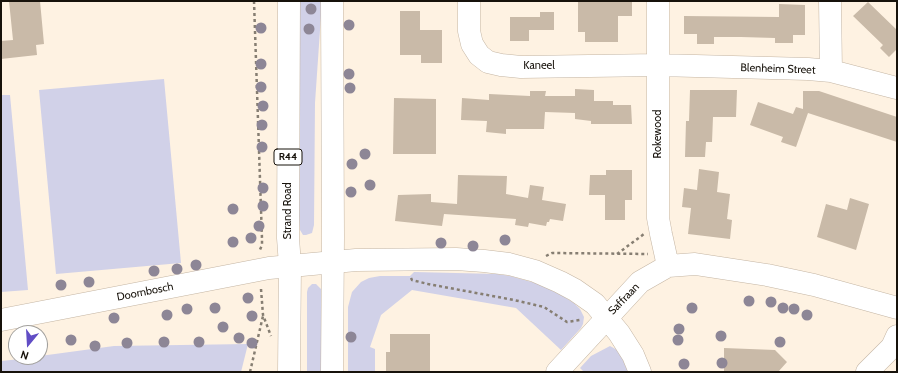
<!DOCTYPE html>
<html>
<head>
<meta charset="utf-8">
<style>
  body { margin:0 }
  #map { position:relative; width:898px; height:373px; overflow:hidden; background:#fef2e2; font-family:Cabin,sans-serif }
  canvas { display:block }
  .frame { position:absolute; inset:0; border:2px solid #17120b; pointer-events:none }
  .north { position:absolute; left:8px; top:325px; width:40px; height:40px; box-sizing:border-box; background:#fff; border:1px solid #a2a09d; border-radius:50%; rotate:198deg; font-size:11px; font-weight:700; line-height:16px; text-align:center; color:#17120b }
  .north::after { content:''; display:block; margin:auto; width:14px; height:18px; background:#614dc5; clip-path:polygon(50% 0,100% 100%,50% 72%,0 100%) }
</style>
</head>
<body>
<div id="map">
<canvas width="898" height="373"></canvas>
<div class="frame"></div>
<div class="north">N</div>
</div>
<script>
const g = document.querySelector('canvas').getContext('2d');
g.lineJoin = 'round';
function fillPath(path, color) { g.fillStyle = color; g.fill(path, 'evenodd'); }
const shape = rows => new Path2D(rows.map(r => 'M' + r).join(''));
function strokePath(path, color, width, dash) { g.strokeStyle = color; g.lineWidth = width; g.lineCap = dash ? 'butt' : 'round'; g.setLineDash(dash || []); g.stroke(path); }
function write(font, color, halo, rows, align = 'center') {
  g.font = font + ' Cabin,sans-serif'; g.lineWidth = 3.5; g.setLineDash([]); g.textBaseline = 'middle'; g.strokeStyle = halo; g.fillStyle = color; for (const [text, x, y, turn = 0] of rows) {
    g.save(); g.translate(x, y); g.rotate((+turn || 0) * Math.PI / 180); g.textAlign = isNaN(turn) ? turn : align; if (halo) g.strokeText(text, 0, 0); g.fillText(text, 0, 0); g.restore();
  }
}
fillPath(shape([
  [298,1,322,1,315,103,314,225,312,233,306,235,303,235,300,230,299,217],
  [164,79,181,263,56,274,39,90],
  [1,95,10,95,28,290,1,292],
  [414,272,497,274,510,276,539,284,558,293,574,303,580,309,584,317,583,324,581,328,561,350,516,308,412,290,381,315,370,347,375,349,375,372,348,372,348,307,352,292,361,282,369,278,380,276,410,276],
  [312,284,316,284,321,289,321,372,307,372,307,292,308,288],
  [248,344,241,372,1,372,1,361,40,357,40,356,114,346],
  [610,346,619,351,630,372,584,372,580,368,591,356]
]), '#d1d1e8');
fillPath(shape([
  [9,1,40,1,44,44,36,45,37,55,1,59,1,41,13,40],
  [578,1,632,1,632,16,618,16,618,42,585,42,585,32,578,32],
  [868,2,897,30,897,49,889,57,880,48,883,45,853,16],
  [779,4,805,5,805,35,793,35,793,43,775,43,775,38,741,37,714,37,714,44,697,44,697,34,684,34,684,16,779,17],
  [400,11,420,11,420,30,442,30,442,63,421,63,421,55,400,55],
  [540,12,554,12,554,30,529,30,529,41,510,41,510,17,540,17],
  [575,89,594,90,594,101,613,101,613,105,631,105,632,124,591,124,591,121,575,119,575,113,545,112,544,129,506,129,506,134,486,132,487,121,461,120,462,98,489,100,489,94,530,96,530,91,546,91,545,96,575,96],
  [690,90,737,90,736,117,713,117,712,142,706,142,705,157,685,157,686,121,689,121],
  [803,91,819,91,897,117,897,142,808,113,796,147,781,142,783,137,750,125,758,102,793,114,796,107,803,109],
  [394,98,436,99,436,154,393,154],
  [699,169,719,172,717,192,730,194,727,219,732,220,730,239,688,234,691,208,682,207,684,188,697,190],
  [606,170,632,170,632,200,625,200,625,220,605,220,605,195,589,195,590,175,606,175],
  [458,175,507,176,506,194,528,198,530,185,544,187,542,200,566,204,563,221,550,219,549,222,547,222,546,226,529,223,528,227,515,225,516,219,444,214,442,226,395,221,398,195,431,194,431,202,457,204],
  [850,198,869,204,856,250,817,237,826,204,847,210],
  [390,334,430,334,430,372,386,372,386,352,390,352],
  [724,348,775,350,787,362,778,372,724,372]
]), '#c9baa8');
const minor = shape([
  [469,1,469,31,472,44,479,55,488,62,501,65,521,67,658,65,808,69,831,71,897,88],
  [658,1,658,218,661,234,668,266],
  [830,1,831,71],
  [1,320,269,268,356,260,456,259,484,261,509,264,535,271,560,282,575,290,595,304,619,333,633,355,640,372],
  [557,372,640,282,668,266,695,264,767,275,814,285,897,308],
  [867,372,892,347,897,336]
]);
const major = shape([
  [289,1,288,238,290,265,289,372],
  [332,372,333,237,332,1]
]);
strokePath(minor, '#c4b5a3', 23);
strokePath(major, '#c4b5a3', 23);
strokePath(shape([
  [254,1,262,239,262,245,259,252],
  [617,254,644,234],
  [546,256,552,253,648,254],
  [411,278,412,280,428,284,514,300,544,307,567,322,580,320],
  [261,289,263,315,271,336],
  [250,372,263,316]
]), '#867e72', 2.5, [3, 3]);
strokePath(minor, '#fff', 22);
strokePath(major, '#fff', 22);
g.fillStyle = '#8d8696';
for (const [x, y] of [
  [311,9],
  [349,25],
  [261,28],
  [309,29],
  [261,64],
  [349,74],
  [261,87],
  [350,88],
  [263,106],
  [262,125],
  [262,147],
  [365,154],
  [352,164],
  [370,185],
  [263,188],
  [351,192],
  [263,206],
  [233,209],
  [259,226],
  [251,238],
  [505,240],
  [233,242],
  [441,243],
  [473,246],
  [196,265],
  [177,269],
  [154,271],
  [89,282],
  [61,285],
  [248,298],
  [749,301],
  [771,302],
  [215,308],
  [692,308],
  [783,308],
  [187,309],
  [794,309],
  [167,315],
  [807,315],
  [252,316],
  [114,318],
  [223,327],
  [679,329],
  [721,336],
  [351,337],
  [239,338],
  [71,340],
  [678,340],
  [164,342],
  [199,342],
  [780,342],
  [127,343],
  [252,343],
  [95,346],
  [722,363],
  [684,364]
]) { g.beginPath(); g.arc(x, y, 5.5, 0, 2 * Math.PI); g.fill(); }
for (const [x, y, w] of [
  [288,157,28]
]) { const box = new Path2D(); box.roundRect(x - w / 2, y - 8, w, 16, 3); g.fillStyle = '#fff'; g.fill(box); strokePath(box, '#17120b', 1); }
write('bold 10px', '#17120b', null, [
  ["R44",288,157]
]);
write('11px', '#17120b', '#fff', [
  ["Kaneel",539,66],
  ["Blenheim Street",778,69,2],
  ["Rokewood",658,134,-90],
  ["Strand Road",288,211,-90],
  ["Doornbosch",145,292,-11],
  ["Saffraan",624,299,-46]
]);
</script>
</body>
</html>
